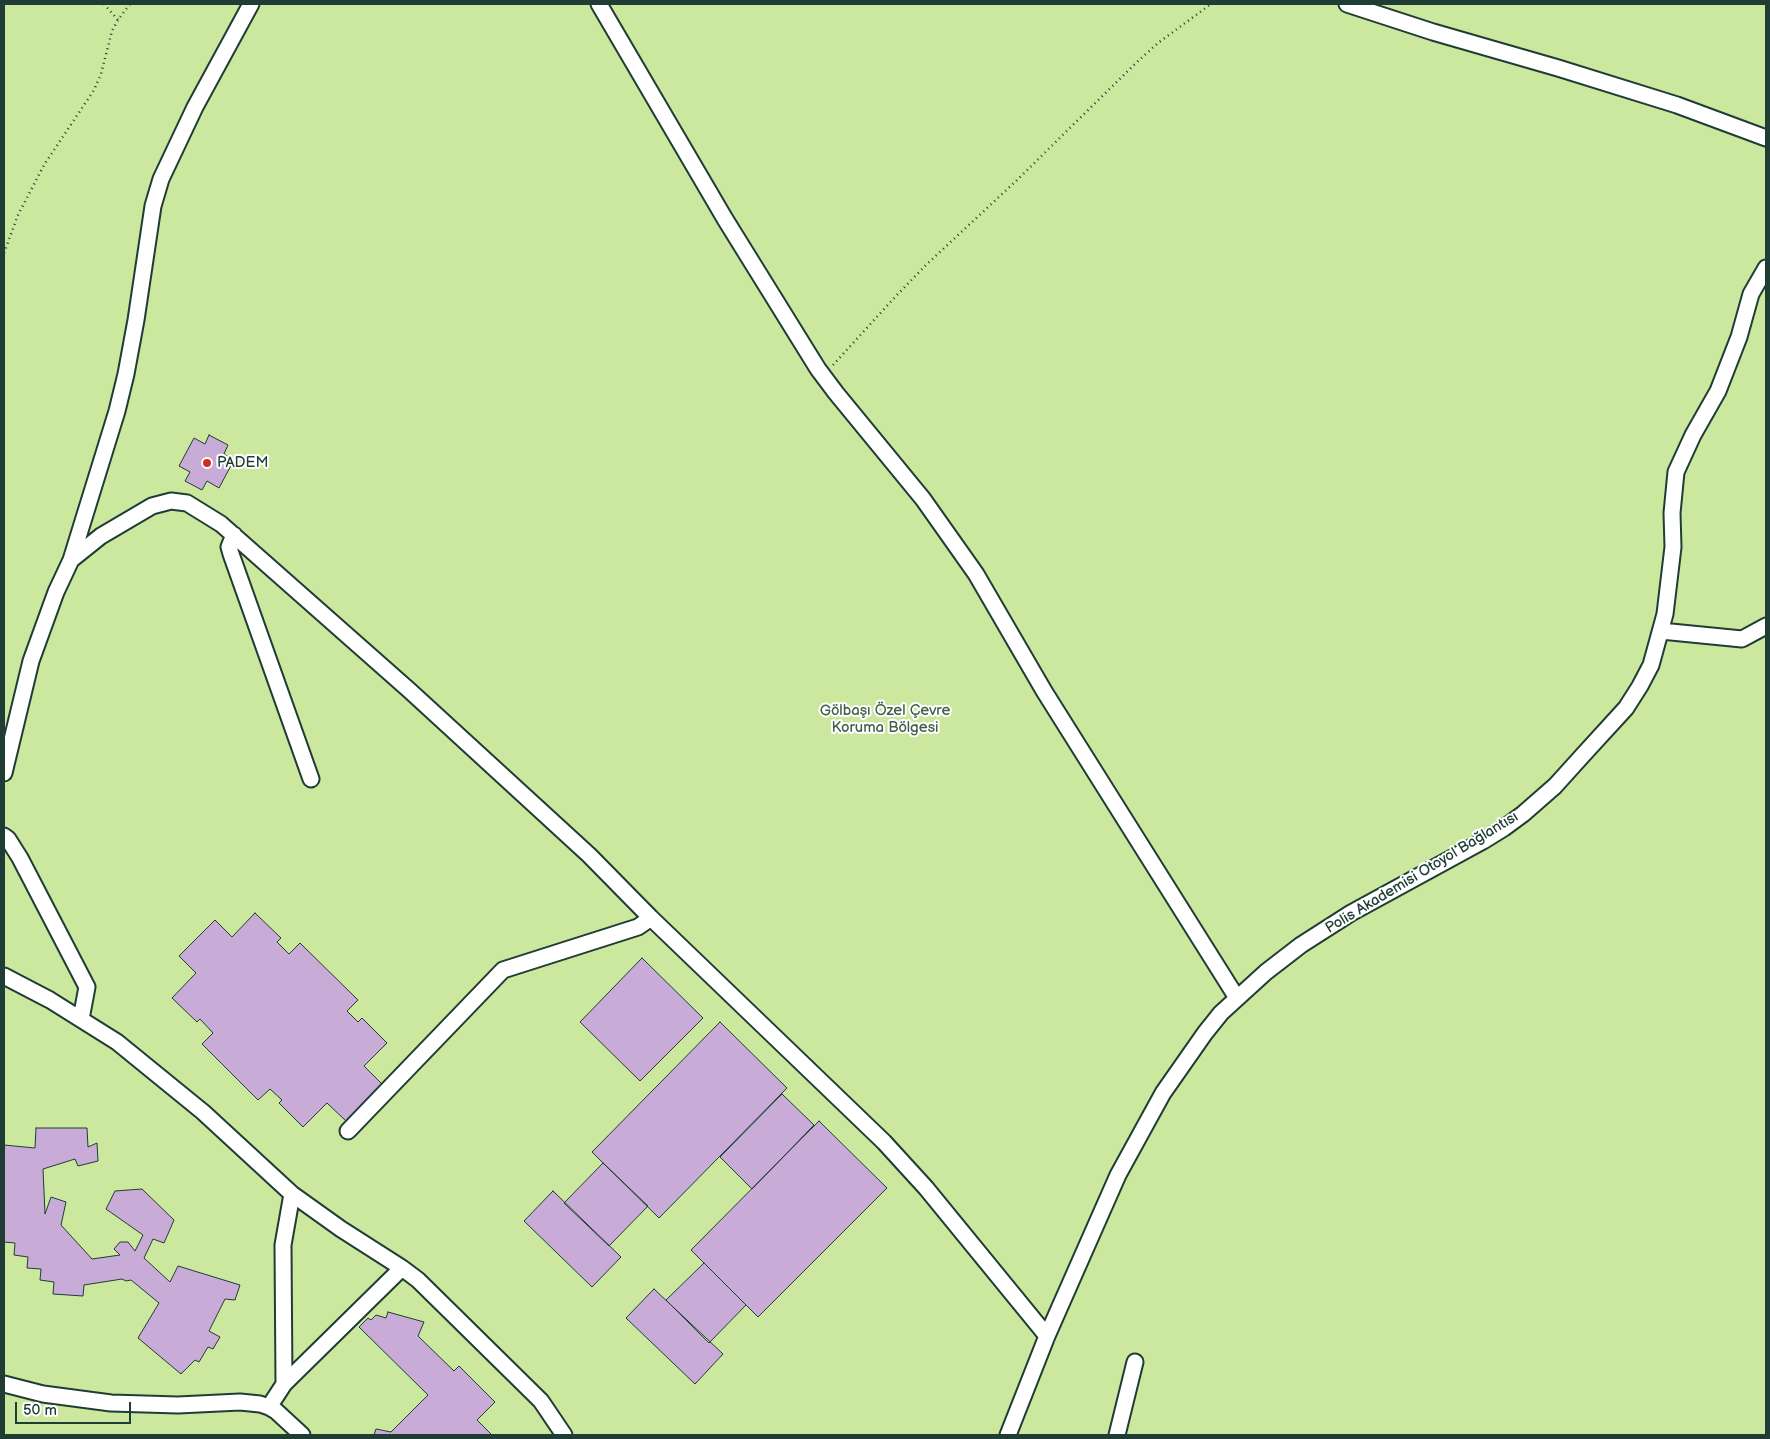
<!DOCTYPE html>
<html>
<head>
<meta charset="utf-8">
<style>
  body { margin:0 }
  #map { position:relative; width:1770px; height:1439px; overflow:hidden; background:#fff; font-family:"Balsamiq Sans",sans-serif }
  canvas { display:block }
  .frame { position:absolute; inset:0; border:5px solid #1f3d34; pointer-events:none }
  .scale { position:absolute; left:15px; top:1402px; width:116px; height:22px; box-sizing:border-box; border:2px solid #1f3d34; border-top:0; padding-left:6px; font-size:15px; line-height:18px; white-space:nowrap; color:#1f3d34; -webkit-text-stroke:4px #fff; paint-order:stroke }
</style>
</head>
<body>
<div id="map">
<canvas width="1770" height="1439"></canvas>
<div class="frame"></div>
<div class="scale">50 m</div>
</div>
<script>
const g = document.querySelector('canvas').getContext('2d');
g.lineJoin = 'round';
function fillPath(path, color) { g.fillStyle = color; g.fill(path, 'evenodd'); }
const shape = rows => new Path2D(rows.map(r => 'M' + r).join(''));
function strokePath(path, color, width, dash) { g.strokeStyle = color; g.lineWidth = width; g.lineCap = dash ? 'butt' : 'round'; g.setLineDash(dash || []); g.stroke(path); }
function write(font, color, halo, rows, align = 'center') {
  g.font = font + ' "Balsamiq Sans",sans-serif'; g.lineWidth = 4; g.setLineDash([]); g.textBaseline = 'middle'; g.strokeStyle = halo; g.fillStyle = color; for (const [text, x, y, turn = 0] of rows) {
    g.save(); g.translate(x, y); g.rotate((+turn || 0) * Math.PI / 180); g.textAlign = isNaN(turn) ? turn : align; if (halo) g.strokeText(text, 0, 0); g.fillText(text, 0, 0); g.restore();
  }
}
fillPath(shape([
  [4,4,1766,4,1766,1435,4,1435]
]), '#cce79e');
const building = shape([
  [209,435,228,445,224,454,234,460,219,488,207,481,202,490,185,481,190,472,179,466,194,438,205,444,209,435],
  [255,913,281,938,277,942,289,954,300,943,358,1000,347,1011,358,1022,362,1018,387,1043,364,1066,382,1084,346,1121,327,1103,303,1127,279,1103,282,1100,270,1089,258,1100,202,1044,213,1033,200,1019,197,1022,172,998,196,973,179,956,215,920,232,937,255,913],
  [642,958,703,1018,640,1081,580,1022,642,958],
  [720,1022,787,1088,659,1218,592,1152,720,1022],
  [782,1094,814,1125,752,1189,720,1157,782,1094],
  [819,1121,887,1188,758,1317,691,1250,819,1121],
  [36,1128,87,1128,88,1147,97,1143,98,1161,78,1166,75,1159,43,1169,45,1214,51,1197,66,1202,61,1225,92,1259,120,1255,114,1249,120,1242,128,1242,135,1251,143,1235,106,1209,115,1191,142,1189,174,1220,164,1243,153,1239,144,1258,170,1282,178,1266,240,1285,235,1300,225,1299,209,1331,220,1337,213,1349,208,1347,199,1362,195,1360,181,1374,138,1338,159,1303,131,1280,126,1281,122,1279,84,1285,83,1296,53,1294,54,1282,40,1280,41,1269,27,1268,28,1257,14,1255,15,1243,4,1242,4,1145,35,1148,36,1128],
  [603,1163,648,1206,609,1246,564,1203,603,1163],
  [553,1191,621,1257,592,1287,524,1221,553,1191],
  [704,1263,746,1305,709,1343,666,1300,704,1263],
  [654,1289,723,1354,695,1384,626,1318,654,1289],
  [388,1312,424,1322,418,1336,454,1371,459,1366,495,1402,477,1420,492,1435,374,1435,376,1429,391,1432,428,1395,359,1327,368,1318,371,1320,376,1315,386,1318,388,1312]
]);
fillPath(building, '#c9abd8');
strokePath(building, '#1f3d34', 1);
const minor = shape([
  [599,4,725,219,818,369,836,393,923,499,976,574,1044,691,1237,998],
  [1347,4,1433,32,1558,68,1677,105,1766,138],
  [234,535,229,547,231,554,311,779],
  [71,560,117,411,126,374,136,320,153,206,161,179,195,107,251,4],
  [1661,631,1742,639,1766,626],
  [4,773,31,661,56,592,71,560,101,536,152,506,171,501,187,503,221,524,409,690,589,855,651,918,884,1142,926,1188,1047,1336],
  [4,836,8,839,20,858,87,987,81,1019],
  [4,976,50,1000,117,1042,203,1112,292,1194,341,1229,402,1268,418,1280,541,1401,564,1435],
  [348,1131,503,970,638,927,651,918],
  [4,1384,43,1394,111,1403,178,1405,240,1402,260,1404,269,1407,276,1411,302,1435],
  [284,1384,283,1245,292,1194],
  [269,1407,284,1384,402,1268],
  [1008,1435,1047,1336,1118,1175,1163,1093,1205,1033,1221,1013,1266,972,1301,945,1351,913,1483,841,1504,828,1523,814,1555,786,1583,755,1626,708,1640,686,1651,665,1665,614,1673,547,1672,513,1676,472,1693,435,1718,391,1739,337,1751,294,1766,268],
  [1117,1435,1135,1362]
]);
strokePath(minor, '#1f3d34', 19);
strokePath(shape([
  [104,4,118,20],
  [4,253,18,215,44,165,94,90,101,74,112,31,118,20,130,4],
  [833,365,896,296,926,265,1016,181,1137,62,1158,43,1211,4]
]), '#1f3d34', 2.5, [1, 4]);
strokePath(minor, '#fff', 15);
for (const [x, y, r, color] of [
  [207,463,5,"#c8321e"]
]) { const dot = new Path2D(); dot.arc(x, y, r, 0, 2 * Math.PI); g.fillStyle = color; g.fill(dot); strokePath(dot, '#fff', 2); }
write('15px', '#1f3d34', '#fff', [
  ["PADEM",217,463]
], 'left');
write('15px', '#425f49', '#fff', [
  ["Gölbaşı Özel Çevre",885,711],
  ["Koruma Bölgesi",885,728]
]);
write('15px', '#1f3d34', '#fff', [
  ["Polis Akademisi Otoyol Bağlantısı",1422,873,-31]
]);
</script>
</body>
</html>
